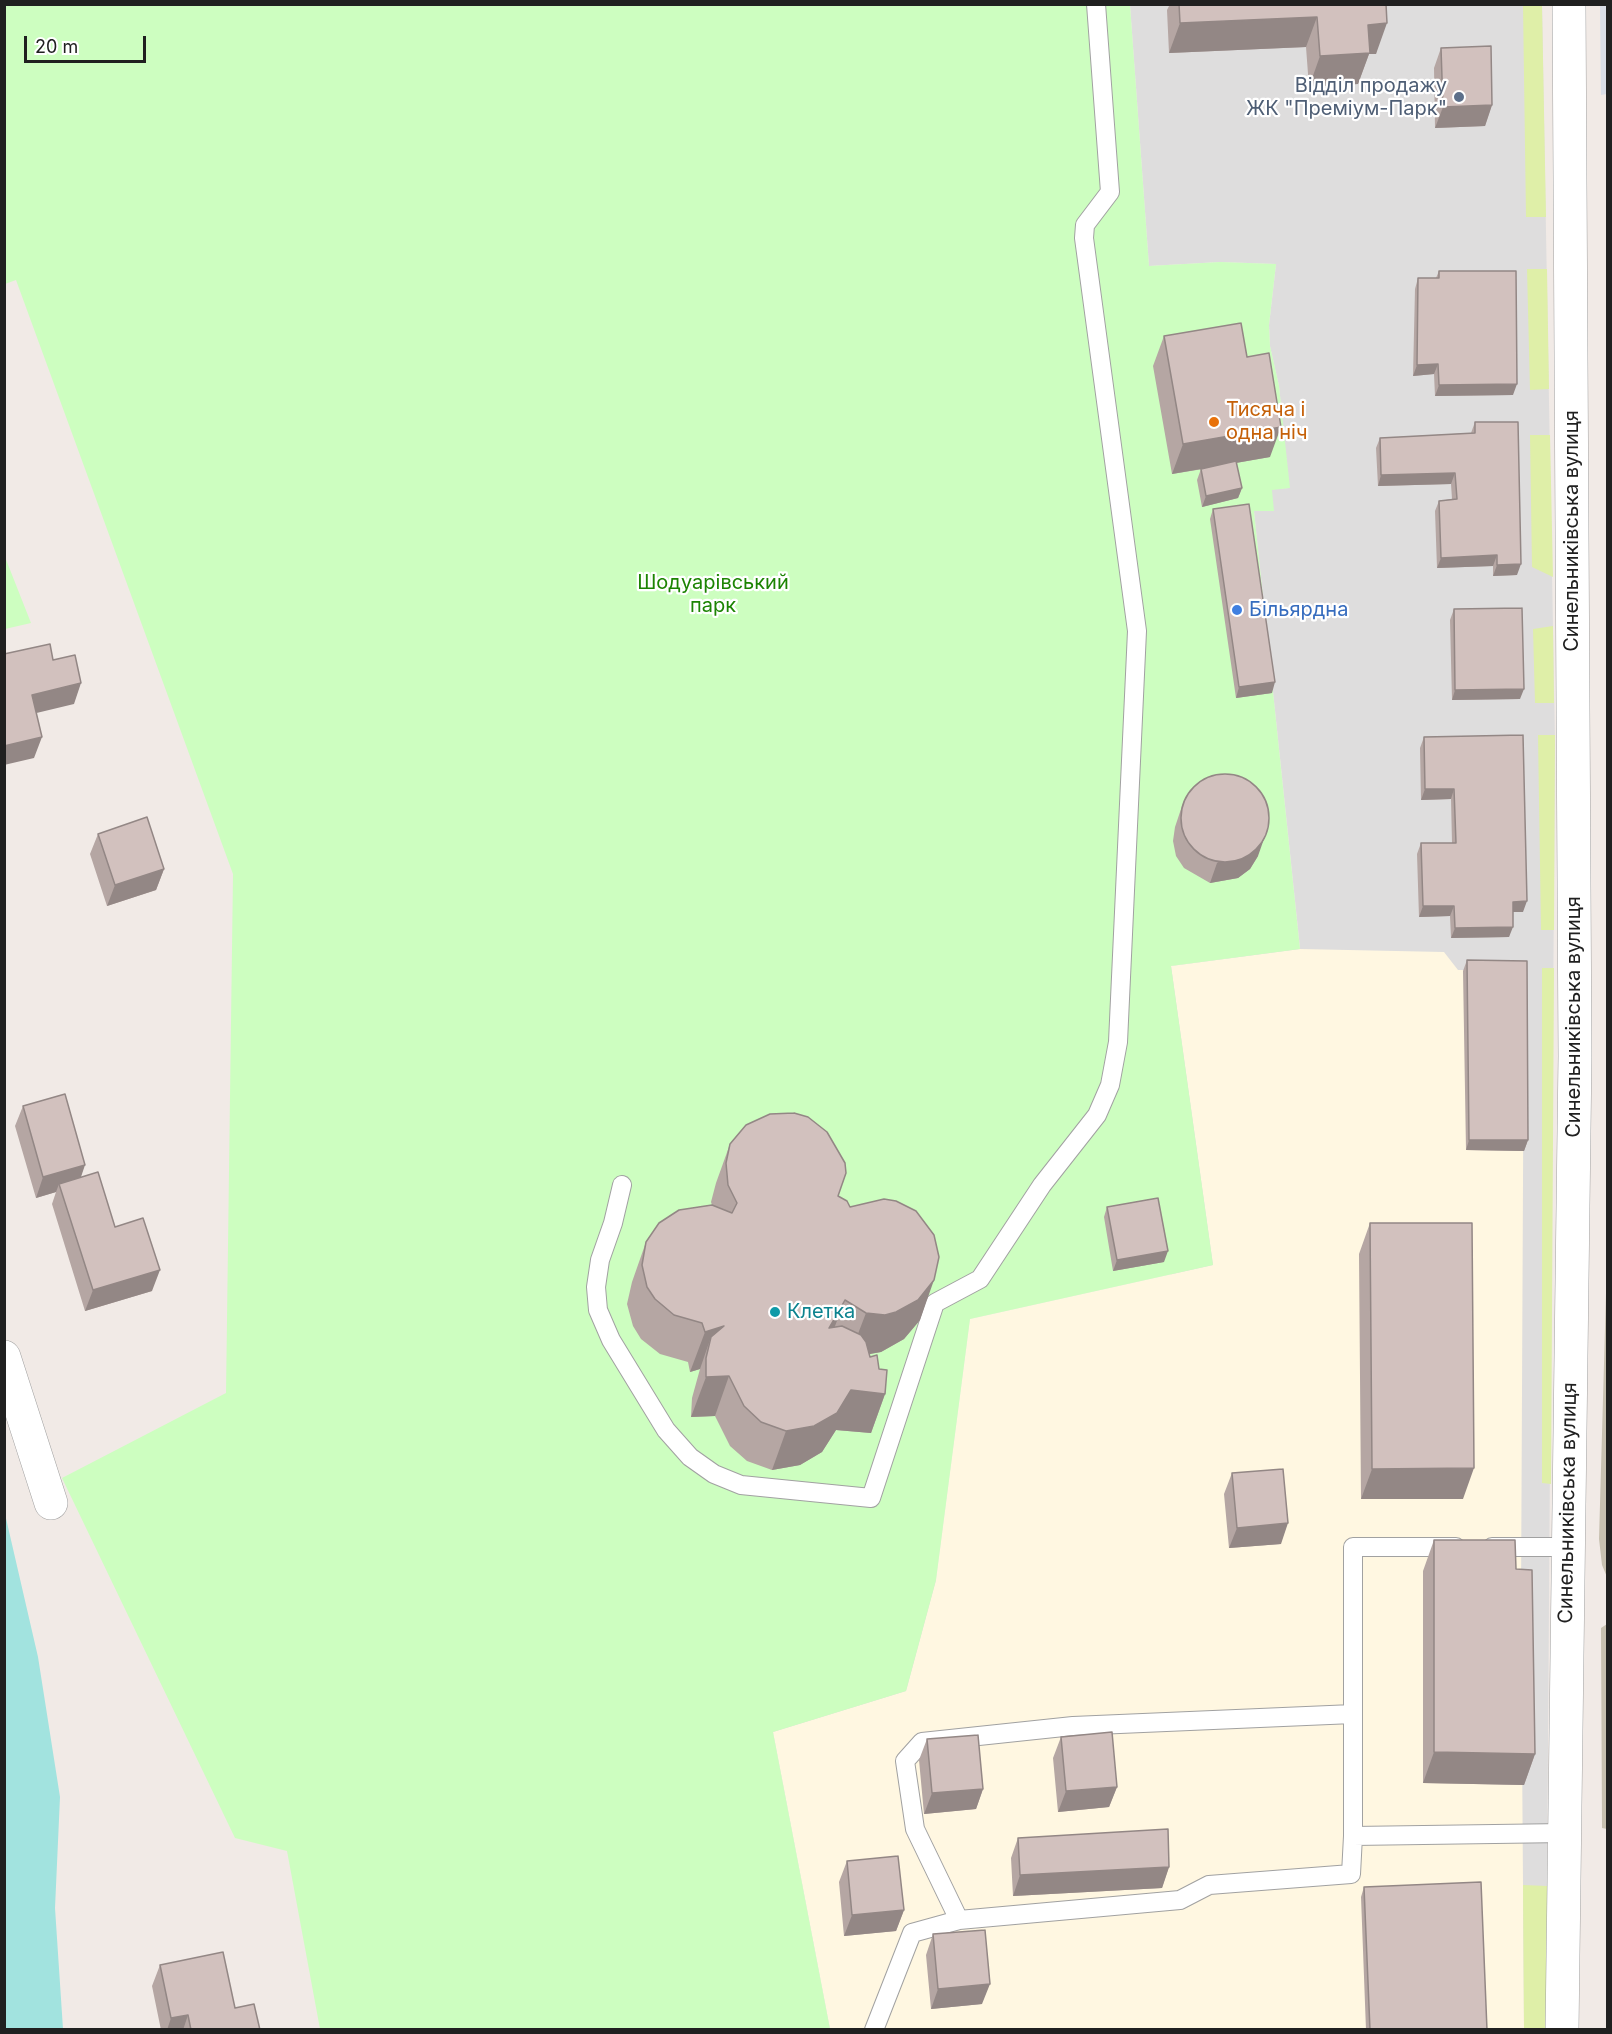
<!DOCTYPE html>
<html>
<head>
<meta charset="utf-8">
<style>
  body { margin:0 }
  #map { position:relative; width:1612px; height:2034px; overflow:hidden; background:#f1eae6; font-family:Inter,sans-serif }
  canvas { display:block }
  .frame { position:absolute; inset:0; border:6px solid #202020; pointer-events:none }
  .scale { position:absolute; left:24px; top:36px; width:122px; height:27px; box-sizing:border-box; border:3px solid #202020; border-top:0; padding-left:8px; font-size:18px; line-height:21px; white-space:nowrap; color:#202020; -webkit-text-stroke:4px #fff; paint-order:stroke }
</style>
</head>
<body>
<div id="map">
<canvas width="1612" height="2034"></canvas>
<div class="frame"></div>
<div class="scale">20 m</div>
</div>
<script>
const g = document.querySelector('canvas').getContext('2d');
g.lineJoin = 'round';
function fillPath(path, color) { g.fillStyle = color; g.fill(path, 'evenodd'); }
const shape = rows => new Path2D(rows.map(r => 'M' + r).join(''));
function strokePath(path, color, width, dash) { g.strokeStyle = color; g.lineWidth = width; g.lineCap = dash ? 'butt' : 'round'; g.setLineDash(dash || []); g.stroke(path); }
function write(font, color, halo, rows, align = 'center') {
  g.font = font + ' Inter,sans-serif'; g.lineWidth = 4.5; g.setLineDash([]); g.textBaseline = 'middle'; g.strokeStyle = halo; g.fillStyle = color; for (const [text, x, y, turn = 0] of rows) {
    g.save(); g.translate(x, y); g.rotate((+turn || 0) * Math.PI / 180); g.textAlign = isNaN(turn) ? turn : align; if (halo) g.strokeText(text, 0, 0); g.fillText(text, 0, 0); g.restore();
  }
}
fillPath(shape([
  [1130,5,1542,5,1555,741,1546,2029,830,2029,773,1732,936,1580,1172,1273,1171,966,1300,948,1254,511,1272,489,1289,488,1279,386,1270,346,1269,325,1276,264,1220,262,1149,266]
]), '#dedddd');
fillPath(shape([
  [1300,949,1444,952,1458,970,1524,971,1521,1600,1524,2029,830,2029,773,1732,906,1691,936,1580,970,1319,1213,1265,1171,966]
]), '#fff7e1');
fillPath(shape([
  [1607,1258,1608,1577,1607,1577,1602,1565,1599,1539],
  [1607,1624,1608,1829,1607,1829,1602,1828,1601,1628]
]), '#c7c0b0');
fillPath(shape([
  [1523,5,1542,5,1546,217,1526,217],
  [1527,269,1547,269,1549,389,1530,390],
  [1530,435,1550,435,1553,577,1532,567],
  [1553,626,1554,703,1535,703,1533,629],
  [1538,735,1555,735,1554,930,1541,930],
  [1542,968,1554,968,1551,1484,1542,1483],
  [1523,1885,1547,1886,1546,2029,1524,2029]
]), '#dfefa8');
fillPath(shape([
  [5,4,1130,5,1149,266,1220,262,1276,264,1269,325,1270,346,1279,386,1290,488,1272,490,1274,511,1254,511,1300,949,1171,966,1213,1265,970,1319,936,1580,906,1691,773,1732,830,2029,320,2029,287,1851,235,1838,62,1478,226,1393,233,874,16,280,5,284],
  [5,557,31,623,5,629,4,629]
]), '#cdfec0');
fillPath(shape([
  [1600,5,1607,5,1607,94,1601,95]
]), '#dadee7');
fillPath(shape([
  [5,1514,38,1657,60,1797,55,1908,63,2029,5,2029]
]), '#a2e3df');
const lane = shape([
  [622,1185,613,1223,600,1260,596,1287,598,1310,611,1340,666,1430,690,1457,714,1474,741,1485,871,1498,935,1303,980,1279,1042,1185,1097,1115,1110,1085,1118,1042,1137,631,1084,238,1085,225,1110,192,1096,4],
  [1492,1547,1567,1547],
  [1353,1714,1073,1726,922,1742,905,1761,915,1829,959,1920,1180,1900,1209,1885,1351,1874,1353,1836,1565,1833],
  [1353,1836,1353,1547,1456,1547],
  [874,2030,912,1933,959,1920]
]);
const street = shape([
  [4,1357,51,1503],
  [1562,2030,1575,1056,1569,4]
]);
strokePath(lane, '#a1a1a1', 20);
strokePath(street, '#a1a1a1', 34);
strokePath(lane, '#fff', 18);
strokePath(street, '#fff', 33);
fillPath(shape([
  [1170,4,1386,4,1376,54,1369,54,1358,84,1309,87,1306,47,1169,53,1167,10],
  [1441,48,1492,105,1485,126,1435,128,1434,68],
  [1439,271,1513,395,1435,396,1434,374,1413,376,1415,289,1418,278,1436,278],
  [1164,336,1247,357,1270,457,1236,463,1242,488,1238,498,1202,507,1197,480,1201,469,1203,469,1172,474,1153,366],
  [1475,422,1517,575,1493,576,1493,566,1437,568,1435,511,1439,501,1452,499,1451,484,1378,486,1376,448,1380,438,1471,433],
  [1213,509,1272,693,1236,698,1210,519],
  [1454,609,1520,699,1452,700,1450,620],
  [1523,735,1523,912,1513,912,1509,937,1451,938,1450,916,1419,917,1417,854,1421,843,1452,843,1451,799,1421,800,1420,748,1424,737],
  [1182,806,1258,856,1250,869,1238,878,1210,883,1184,868,1176,856,1173,841,1175,827],
  [98,834,164,869,156,890,107,906,90,854],
  [1467,960,1528,1140,1524,1151,1466,1150,1463,971],
  [23,1106,81,1177,115,1227,152,1291,85,1311,52,1204,56,1192,36,1198,15,1126],
  [730,1144,838,1196,920,1320,904,1339,881,1352,869,1354,870,1357,879,1369,885,1394,871,1433,836,1430,822,1452,800,1465,772,1470,747,1461,730,1446,715,1416,691,1417,692,1398,700,1369,690,1372,688,1362,660,1354,641,1339,633,1326,627,1304,632,1282,646,1242,712,1205,711,1202,716,1183],
  [1107,1207,1164,1262,1113,1271,1104,1217],
  [1370,1223,1463,1499,1361,1499,1359,1254],
  [1232,1473,1281,1544,1229,1548,1224,1494],
  [1434,1540,1516,1569,1535,1754,1524,1785,1423,1783,1423,1571],
  [1061,1737,1117,1787,1109,1807,1058,1812,1053,1758],
  [927,1739,983,1789,976,1809,924,1814,919,1760],
  [1018,1838,1169,1867,1162,1888,1013,1896,1011,1858],
  [847,1861,904,1910,896,1931,844,1936,839,1882],
  [1364,1887,1487,2030,1366,2030,1361,1897],
  [933,1934,982,2004,931,2009,926,1955],
  [160,1965,235,2008,260,2030,161,2030,152,1986]
]), '#b5a6a3');
fillPath(shape([
  [1317,17,1306,47,1169,53,1180,23],
  [1387,23,1376,54,1369,54,1358,84,1309,87,1320,56,1368,25],
  [1492,105,1485,126,1435,128,1443,107],
  [1438,364,1434,374,1413,376,1417,365],
  [1517,384,1513,395,1435,396,1439,385],
  [1281,427,1270,457,1172,474,1183,444],
  [1455,473,1451,484,1378,486,1381,475],
  [1242,488,1238,498,1202,507,1206,496],
  [1497,555,1493,566,1437,568,1441,558],
  [1521,564,1517,575,1493,576,1497,565],
  [1275,682,1272,693,1236,698,1239,687],
  [81,683,74,704,24,716,32,695],
  [1524,689,1520,699,1452,700,1455,690],
  [42,737,34,758,4,765,4,746],
  [1425,789,1454,789,1451,799,1421,800],
  [1265,836,1258,856,1250,869,1238,878,1210,883,1217,863],
  [164,869,156,890,107,906,115,885],
  [1527,901,1523,912,1509,912,1513,902],
  [1423,906,1454,906,1450,916,1419,917],
  [1513,927,1509,937,1451,938,1455,928],
  [1469,1140,1528,1140,1524,1151,1466,1150],
  [85,1165,78,1186,59,1184,56,1192,36,1198,43,1177],
  [1168,1251,1164,1262,1113,1271,1117,1260],
  [160,1270,152,1291,85,1311,93,1290],
  [934,1280,920,1320,904,1339,881,1352,870,1354,851,1352,866,1313],
  [845,1300,830,1339,829,1328],
  [724,1326,711,1337,700,1369,690,1372,705,1332],
  [729,1376,715,1416,691,1417,706,1377],
  [851,1390,885,1394,871,1433,836,1430,822,1452,800,1465,772,1470,786,1431],
  [1474,1468,1463,1499,1361,1499,1372,1469],
  [1288,1523,1281,1544,1229,1548,1237,1528],
  [1434,1752,1535,1754,1524,1785,1423,1783],
  [1117,1787,1109,1807,1058,1812,1066,1791],
  [983,1789,976,1809,924,1814,932,1793],
  [1169,1867,1162,1888,1013,1896,1020,1875],
  [904,1910,896,1931,844,1936,852,1915],
  [990,1984,982,2004,931,2009,938,1989],
  [188,2015,183,2030,167,2030,171,2018]
]), '#938785');
const building = shape([
  [1179,4,1386,4,1387,23,1368,25,1370,53,1320,56,1317,17,1180,23,1179,4],
  [1491,46,1492,105,1443,107,1441,48,1491,46],
  [1439,271,1516,271,1517,384,1439,385,1438,364,1417,365,1418,278,1439,278,1439,271],
  [1241,323,1247,357,1269,353,1281,427,1183,444,1164,336,1241,323],
  [1475,422,1518,422,1521,564,1497,565,1497,555,1441,558,1439,501,1457,499,1455,473,1381,475,1380,438,1475,433,1475,422],
  [1236,461,1242,488,1206,496,1201,469,1236,461],
  [1249,504,1275,682,1239,687,1213,509,1249,504],
  [1522,608,1524,689,1455,690,1454,609,1522,608],
  [50,644,53,660,75,655,81,683,32,695,42,737,4,746,4,654,50,644],
  [1523,735,1527,901,1513,902,1513,927,1455,928,1454,906,1423,906,1421,843,1456,843,1454,789,1425,789,1424,737,1523,735],
  '1181 818a44 44 0 1 1 88 0a44 44 0 1 1-88 0Z',
  [147,817,164,869,115,885,98,834,147,817],
  [1467,960,1527,961,1528,1140,1469,1140,1467,960],
  [65,1094,85,1165,43,1177,23,1106,65,1094],
  [794,1113,808,1117,827,1132,845,1163,846,1173,838,1196,847,1201,850,1207,884,1199,896,1201,916,1211,934,1235,939,1257,934,1280,918,1300,896,1312,885,1315,866,1313,845,1300,829,1328,842,1326,861,1335,866,1342,870,1357,877,1355,879,1369,887,1370,885,1394,851,1390,837,1413,814,1426,786,1431,761,1422,744,1406,729,1376,706,1377,706,1358,711,1337,724,1326,705,1332,702,1323,674,1315,655,1299,647,1287,642,1265,646,1242,659,1223,679,1210,712,1205,732,1213,737,1203,728,1185,726,1163,730,1144,746,1125,770,1114,794,1113],
  [98,1172,115,1227,143,1218,160,1270,93,1290,59,1184,98,1172],
  [1158,1198,1168,1251,1117,1260,1107,1207,1158,1198],
  [1370,1223,1472,1223,1474,1468,1372,1469,1370,1223],
  [1283,1469,1288,1523,1237,1528,1232,1473,1283,1469],
  [1434,1540,1515,1540,1516,1569,1532,1570,1535,1754,1434,1752,1434,1540],
  [1112,1732,1117,1787,1066,1791,1061,1737,1112,1732],
  [978,1735,983,1789,932,1793,927,1739,978,1735],
  [1168,1829,1169,1867,1020,1875,1018,1838,1168,1829],
  [898,1856,904,1910,852,1915,847,1861,898,1856],
  [1481,1882,1487,2030,1370,2030,1364,1887,1481,1882],
  [985,1930,990,1984,938,1989,933,1934,985,1930],
  [223,1952,235,2008,254,2004,260,2030,191,2030,188,2015,171,2018,160,1965,223,1952]
]);
fillPath(building, '#d2c1be');
strokePath(building, '#938785', 1.5);
for (const [x, y, r, color] of [
  [1459,97,6,"#5c6f8a"],
  [1214,422,6,"#e8710a"],
  [1237,610,6,"#3f7fe0"],
  [775,1312,6,"#0f9aa8"]
]) { const dot = new Path2D(); dot.arc(x, y, r, 0, 2 * Math.PI); g.fillStyle = color; g.fill(dot); strokePath(dot, '#fff', 2); }
write('20px', '#4e5e75', '#fff', [
  ["Відділ продажу",1447,86],
  ["ЖК \"Преміум-Парк\"",1447,109]
], 'right');
write('20px', '#c56008', '#fff', [
  ["Тисяча і",1226,410],
  ["одна ніч",1226,433]
], 'left');
write('20px', '#202020', '#fff', [
  ["Синельниківська вулиця",1572,531,-90],
  ["Синельниківська вулиця",1574,1017,-90],
  ["Синельниківська вулиця",1568,1503,-89]
]);
write('20px', '#1c8403', '#fff', [
  ["Шодуарівський",713,583],
  ["парк",713,606]
]);
write('20px', '#366cbe', '#fff', [
  ["Більярдна",1249,610]
], 'left');
write('20px', '#0d838f', '#fff', [
  ["Клетка",787,1312]
], 'left');
</script>
</body>
</html>
